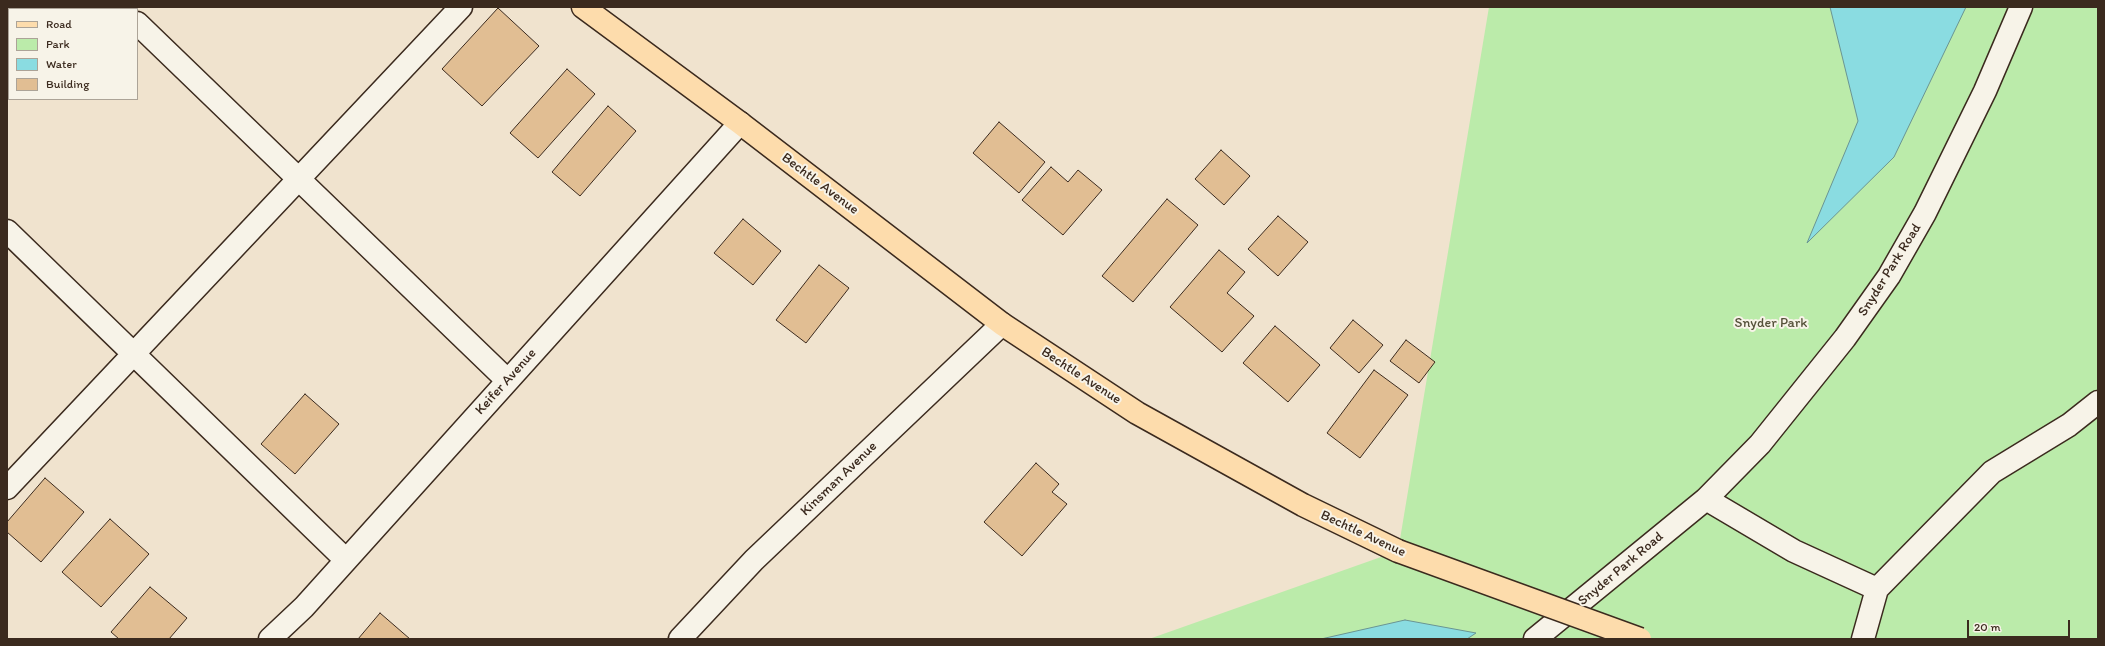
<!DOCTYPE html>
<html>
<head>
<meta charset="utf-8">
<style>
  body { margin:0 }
  #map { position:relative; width:2105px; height:646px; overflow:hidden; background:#f0e3ce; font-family:Itim,sans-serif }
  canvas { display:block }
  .frame { position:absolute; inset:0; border:8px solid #3b2a1e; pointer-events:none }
  .legend { position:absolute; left:8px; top:8px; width:130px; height:92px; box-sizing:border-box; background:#f7f3e8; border:1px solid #aca397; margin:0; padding:5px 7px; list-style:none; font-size:12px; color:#3b2a1e }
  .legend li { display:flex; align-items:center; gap:8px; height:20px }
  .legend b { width:20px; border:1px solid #aca397 }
  .scale { position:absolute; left:1967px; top:620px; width:103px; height:18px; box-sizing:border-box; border:2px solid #3b2a1e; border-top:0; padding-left:5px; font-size:12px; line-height:14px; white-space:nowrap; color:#3b2a1e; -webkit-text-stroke:3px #f7f3e8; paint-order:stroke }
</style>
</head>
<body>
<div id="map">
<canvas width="2105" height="646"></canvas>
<div class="frame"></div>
<ul class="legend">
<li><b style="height:5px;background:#fddcac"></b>Road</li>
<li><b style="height:11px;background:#bbebaa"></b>Park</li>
<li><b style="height:11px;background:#8adce1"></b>Water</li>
<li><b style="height:11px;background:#e1be93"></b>Building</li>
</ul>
<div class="scale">20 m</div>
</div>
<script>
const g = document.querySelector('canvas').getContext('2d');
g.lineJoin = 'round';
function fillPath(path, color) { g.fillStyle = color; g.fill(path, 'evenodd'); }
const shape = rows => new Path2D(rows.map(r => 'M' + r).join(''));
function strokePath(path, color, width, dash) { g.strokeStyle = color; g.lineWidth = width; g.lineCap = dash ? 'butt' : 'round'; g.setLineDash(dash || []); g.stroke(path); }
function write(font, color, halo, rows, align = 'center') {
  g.font = font + ' Itim,sans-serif'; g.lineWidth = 4; g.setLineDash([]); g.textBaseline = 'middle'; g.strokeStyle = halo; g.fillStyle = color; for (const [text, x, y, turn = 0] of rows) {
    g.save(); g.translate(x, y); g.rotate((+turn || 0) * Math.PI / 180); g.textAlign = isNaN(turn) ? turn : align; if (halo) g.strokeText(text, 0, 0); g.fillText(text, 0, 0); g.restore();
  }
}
fillPath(shape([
  [1489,7,2098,7,2098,639,1149,639,1398,551]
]), '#bbebaa');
const water = shape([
  [1830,7,1966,7,1894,157,1807,243,1858,121,1830,7],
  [1405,620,1476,633,1467,639,1321,639,1405,620]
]);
fillPath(water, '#8adce1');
strokePath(water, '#6a9593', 1);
const building = shape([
  [498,8,539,46,482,106,442,69,498,8],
  [567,69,595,94,538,158,510,133,567,69],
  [608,106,636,131,580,196,552,172,608,106],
  [999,122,1045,162,1019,193,973,153,999,122],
  [1221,150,1250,176,1224,205,1195,179,1221,150],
  [1051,167,1068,182,1078,170,1102,190,1063,235,1022,200,1051,167],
  [1167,199,1198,225,1133,302,1102,276,1167,199],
  [1278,216,1308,242,1278,276,1248,249,1278,216],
  [743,219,781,251,753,285,714,253,743,219],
  [1219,250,1245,272,1227,293,1254,316,1222,352,1170,307,1219,250],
  [819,265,849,288,806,343,776,320,819,265],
  [1353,320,1383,345,1359,373,1330,348,1353,320],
  [1275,326,1320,365,1288,402,1243,363,1275,326],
  [1406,340,1435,362,1419,383,1390,361,1406,340],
  [1374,370,1408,395,1360,458,1327,433,1374,370],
  [305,394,339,424,295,474,261,444,305,394],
  [1036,463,1059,484,1052,492,1067,504,1022,556,984,522,1036,463],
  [45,478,84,512,41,562,7,532,7,522,45,478],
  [110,519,149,554,101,607,62,572,110,519],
  [150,587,187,618,169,639,119,639,111,632,150,587],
  [380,613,410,639,358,639,380,613]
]);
fillPath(building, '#e1be93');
strokePath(building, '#3b2a1e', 1);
const minor = shape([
  [29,7,31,9],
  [121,7,123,9],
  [52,9,53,7],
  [137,23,507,380],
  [7,56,9,54],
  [7,231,346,560],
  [7,488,461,7],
  [1706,499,1794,551,1877,589,1992,472,2069,425,2098,402],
  [270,639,304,607,740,123],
  [680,639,754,560,1002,324],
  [1535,639,1706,499,1760,444,1845,338,1889,276,1925,213,1985,91,2021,7],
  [1863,639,1877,589]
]);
const major = shape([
  [583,7,740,123,1002,324,1137,413,1303,505,1398,551]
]);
strokePath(minor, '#3b2a1e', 25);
strokePath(major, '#3b2a1e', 25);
strokePath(minor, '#f7f3e8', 22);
strokePath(major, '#fddcac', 22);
const majorBridge = shape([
  [1398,551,1640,639]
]);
strokePath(majorBridge, '#3b2a1e', 25, []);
strokePath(majorBridge, '#fddcac', 22);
write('14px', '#3b2a1e', '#f7f3e8', [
  ["Bechtle Avenue",820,184,37],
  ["Snyder Park Road",1890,270,-58],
  ["Bechtle Avenue",1081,376,33],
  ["Keifer Avenue",506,382,-48],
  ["Kinsman Avenue",839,479,-44],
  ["Bechtle Avenue",1363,534,25],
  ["Snyder Park Road",1621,569,-40]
]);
write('14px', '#55513a', '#f7f3e8', [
  ["Snyder Park",1771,323]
]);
</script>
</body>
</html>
